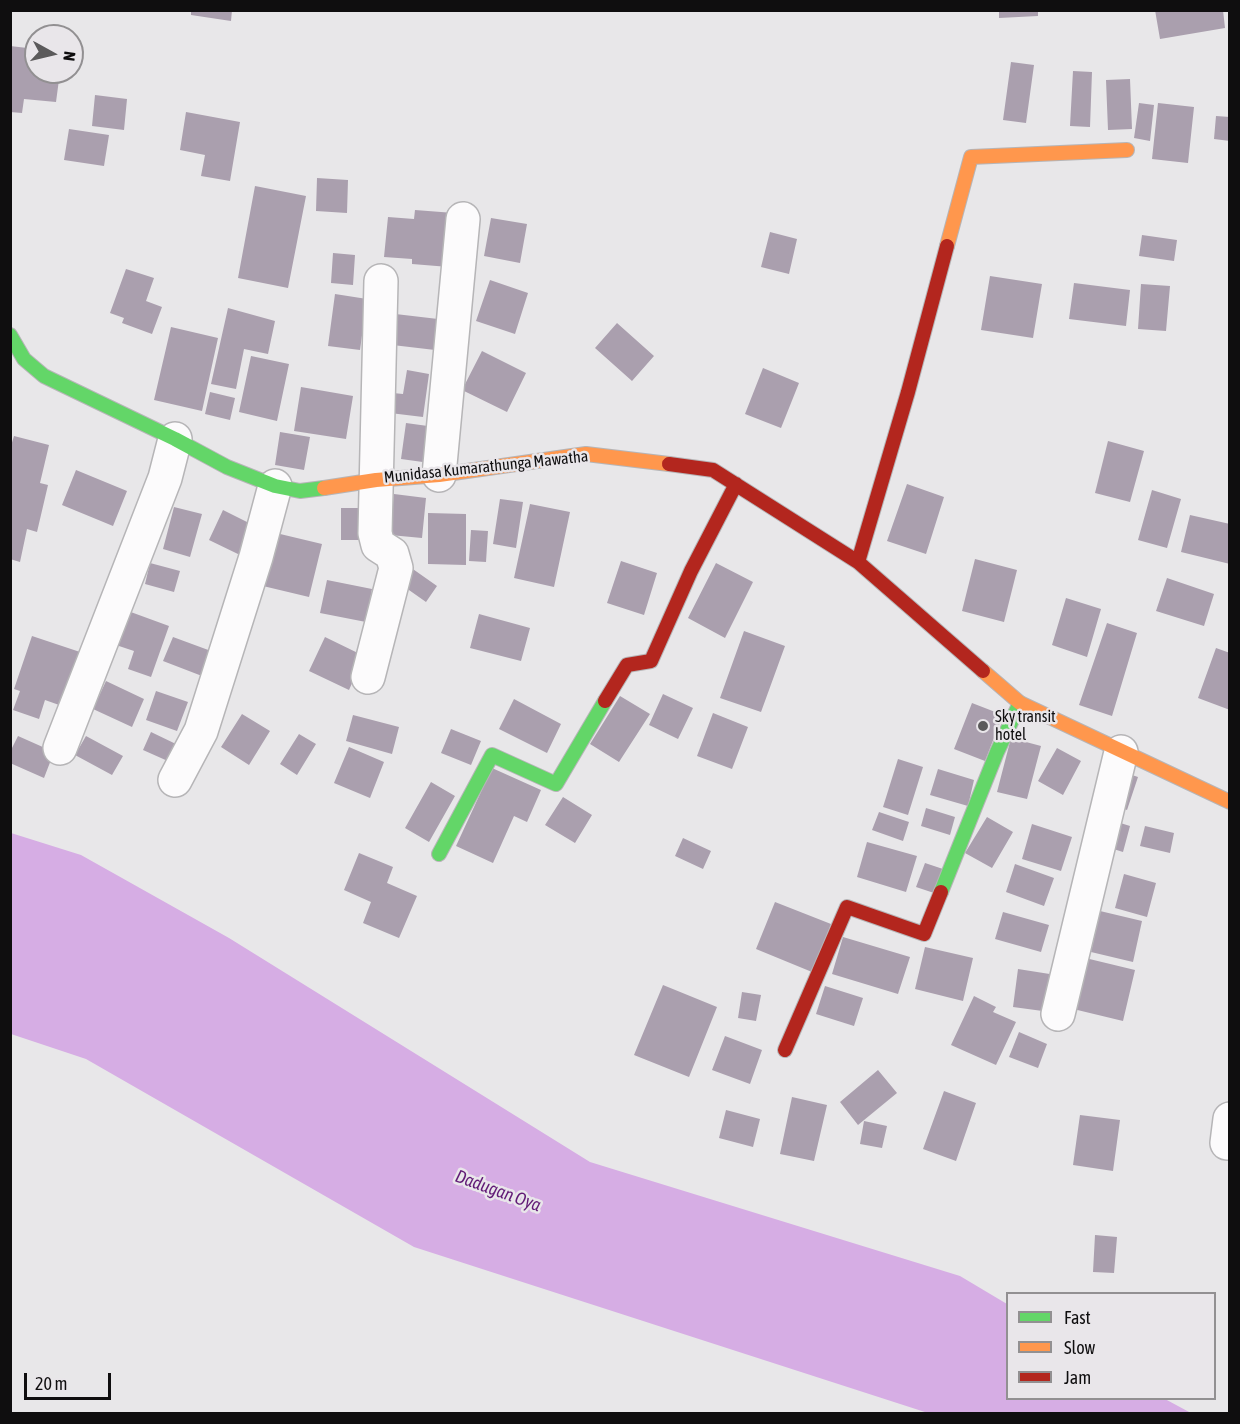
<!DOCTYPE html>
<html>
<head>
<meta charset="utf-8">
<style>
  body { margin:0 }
  #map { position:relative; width:1240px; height:1424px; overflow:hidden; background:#e8e7e9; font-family:"Asap Condensed",sans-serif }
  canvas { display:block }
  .frame { position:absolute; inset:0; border:12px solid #0f0e0f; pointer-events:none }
  .legend { position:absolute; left:1006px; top:1292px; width:210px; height:108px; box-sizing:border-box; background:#e9e6ea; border:2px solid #929092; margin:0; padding:8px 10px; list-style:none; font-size:18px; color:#0f0e0f }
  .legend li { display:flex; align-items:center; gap:12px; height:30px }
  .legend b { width:30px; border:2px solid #929092 }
  .north { position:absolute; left:24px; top:24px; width:60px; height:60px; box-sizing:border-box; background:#e9e6ea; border:2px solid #929092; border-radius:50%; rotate:98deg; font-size:16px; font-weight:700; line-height:24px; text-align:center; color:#0f0e0f }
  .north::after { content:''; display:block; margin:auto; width:21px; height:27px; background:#5b5a5b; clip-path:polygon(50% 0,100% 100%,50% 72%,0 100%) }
  .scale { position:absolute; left:24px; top:1373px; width:87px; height:27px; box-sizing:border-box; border:3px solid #0f0e0f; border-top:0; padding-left:8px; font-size:18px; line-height:21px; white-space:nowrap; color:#0f0e0f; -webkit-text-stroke:4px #e9e6ea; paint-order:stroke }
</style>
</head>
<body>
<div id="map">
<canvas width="1240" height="1424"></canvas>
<div class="frame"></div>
<ul class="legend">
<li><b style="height:8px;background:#63d668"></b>Fast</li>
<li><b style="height:8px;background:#ff974d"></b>Slow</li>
<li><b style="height:8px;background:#b3261e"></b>Jam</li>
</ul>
<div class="north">N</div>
<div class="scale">20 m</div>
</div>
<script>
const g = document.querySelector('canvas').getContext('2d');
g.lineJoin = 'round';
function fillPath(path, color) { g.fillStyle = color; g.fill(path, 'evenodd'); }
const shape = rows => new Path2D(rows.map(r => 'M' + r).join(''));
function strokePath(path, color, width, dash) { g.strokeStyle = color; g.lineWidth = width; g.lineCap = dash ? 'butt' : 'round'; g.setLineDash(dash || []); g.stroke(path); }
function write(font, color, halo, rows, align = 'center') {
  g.font = font + ' "Asap Condensed",sans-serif'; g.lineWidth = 5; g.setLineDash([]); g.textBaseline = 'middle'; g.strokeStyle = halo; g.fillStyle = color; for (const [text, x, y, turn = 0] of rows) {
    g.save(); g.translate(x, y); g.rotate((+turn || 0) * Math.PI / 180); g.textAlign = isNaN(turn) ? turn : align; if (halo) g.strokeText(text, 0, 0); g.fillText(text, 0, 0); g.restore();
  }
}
fillPath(shape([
  [11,833,81,855,229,938,590,1162,960,1276,1007,1304,1008,1398,1165,1399,1191,1413,928,1413,414,1247,86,1059,11,1034]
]), '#d6ade4');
fillPath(shape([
  [191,10,232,10,231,21,191,15],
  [999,10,1038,10,1038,16,999,18],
  [1155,10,1223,10,1225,28,1160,39],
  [10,46,36,49,36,72,60,72,56,102,24,99,22,113,10,112],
  [1011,62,1034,65,1026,123,1003,120],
  [1073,71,1092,72,1090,127,1070,126],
  [1130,79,1132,129,1108,130,1106,80],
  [95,95,127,99,124,130,92,126],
  [1139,103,1154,105,1150,141,1134,138],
  [1158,103,1194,107,1188,163,1152,159],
  [186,112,240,122,230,181,201,176,205,155,180,150],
  [1216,116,1230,117,1230,141,1214,139],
  [69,129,109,135,104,166,64,160],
  [317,178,348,180,347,213,316,211],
  [255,186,306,196,288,288,238,278],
  [415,210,454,213,449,267,412,264,412,259,384,257,388,217,414,219],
  [491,218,527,224,520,263,484,256],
  [770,232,797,239,789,274,761,267],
  [1142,235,1177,240,1174,261,1139,256],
  [333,253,355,255,353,285,331,283],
  [126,269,154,278,146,301,162,307,152,334,122,323,124,318,110,313],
  [990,276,1042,284,1033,338,981,330],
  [490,280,528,293,515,334,476,321],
  [1074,283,1130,290,1126,326,1069,319],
  [1141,284,1170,286,1166,331,1138,329],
  [335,294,367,299,360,350,328,346],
  [228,308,275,321,268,354,244,349,236,389,211,384],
  [387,313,438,319,435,350,384,344],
  [617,323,654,356,632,381,595,348],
  [171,327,218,338,202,411,154,400],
  [482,351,526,373,507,412,462,390],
  [251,356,289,364,277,421,239,412],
  [763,368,799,383,781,428,745,414],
  [407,370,429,374,423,417,390,413,393,393,403,394],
  [301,387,353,396,346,439,294,431],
  [210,392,235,398,230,420,205,414],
  [406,423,435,427,430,463,401,459],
  [280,432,310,437,304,470,275,465],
  [14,436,49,445,40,483,48,485,37,532,27,529,20,562,10,559,10,449],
  [1108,441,1144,451,1130,502,1095,493],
  [76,470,127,491,113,526,62,505],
  [907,484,944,497,926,554,887,541],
  [1152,490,1181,499,1167,548,1138,540],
  [394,494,426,498,422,538,390,535],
  [500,499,523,502,516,548,493,544],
  [530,504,570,512,554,587,514,578],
  [174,507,202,514,190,557,163,549],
  [341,508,367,508,368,540,341,540],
  [223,510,255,526,240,555,209,540],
  [428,513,466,514,466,565,428,564],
  [1190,515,1230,524,1230,564,1181,552],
  [471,530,488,531,486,562,469,561],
  [276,533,322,544,309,597,263,586],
  [975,559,1017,570,1004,622,962,611],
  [621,561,657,573,644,615,607,603],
  [150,563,180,571,174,592,145,584],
  [716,563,753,582,725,638,688,618],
  [410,567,437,586,426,602,399,583],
  [1167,578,1214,594,1204,626,1156,611],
  [327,580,372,589,366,622,320,613],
  [1066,598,1101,609,1087,657,1052,645],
  [128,611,169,626,151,677,128,669,134,651,116,645],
  [479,614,530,628,521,661,470,648],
  [1107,623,1137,633,1112,716,1079,705],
  [744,631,785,646,761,712,720,698],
  [32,636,80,652,62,706,45,700,39,719,13,710,20,691,14,689],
  [173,637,211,651,202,676,163,661],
  [325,637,364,656,349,690,309,671],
  [1216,648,1230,653,1230,710,1198,698],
  [106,681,144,699,132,727,93,709],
  [156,691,188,702,177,731,146,720],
  [663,694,693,708,678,739,649,725],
  [620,696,650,714,619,762,590,744],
  [514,699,561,724,547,753,499,729],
  [972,703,1003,715,985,761,954,749],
  [713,713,748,727,732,769,697,756],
  [242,714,270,731,249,765,221,747],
  [353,715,399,727,392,754,346,741],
  [451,729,481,741,471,765,441,753],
  [151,732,178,745,170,762,143,750],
  [299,734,316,744,297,775,280,764],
  [18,736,54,752,44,778,10,763,10,752],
  [86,736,123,756,112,775,75,755],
  [1011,738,1041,746,1027,799,997,792],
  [349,747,384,762,370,798,334,783],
  [1057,748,1081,761,1063,795,1038,781],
  [898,759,923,767,908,815,883,807],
  [492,768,541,790,527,822,514,816,493,863,456,846],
  [938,769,974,780,968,806,930,795],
  [1123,772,1138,777,1127,810,1112,804],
  [431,782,455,796,429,842,405,828],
  [563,797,592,815,575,843,545,825],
  [926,808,955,817,950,835,921,826],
  [879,812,909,822,903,841,872,830],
  [987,817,1013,832,992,868,965,853],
  [1114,821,1130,826,1123,852,1107,847],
  [1032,824,1072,837,1061,871,1022,859],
  [1145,826,1174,833,1170,853,1140,846],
  [683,838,711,851,703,869,675,856],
  [867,842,917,856,906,892,857,877],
  [359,853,393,867,387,883,417,896,399,938,363,923,371,902,344,890],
  [925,863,943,869,934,893,916,887],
  [1015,864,1054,878,1044,906,1006,892],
  [1124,874,1156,883,1147,917,1115,908],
  [775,902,831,924,812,972,756,949],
  [1100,911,1142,921,1133,962,1091,952],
  [1003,912,1049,925,1041,952,995,939],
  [843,937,910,957,898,994,832,974],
  [925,947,973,958,963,1001,915,989],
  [1077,956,1135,970,1123,1021,1065,1007],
  [1018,969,1056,975,1050,1012,1013,1007],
  [663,985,717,1007,689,1077,634,1055],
  [825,986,863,998,854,1026,816,1014],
  [742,992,761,995,756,1021,738,1018],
  [974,996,996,1007,993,1012,1016,1022,996,1065,951,1045],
  [1019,1032,1047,1044,1038,1068,1009,1057],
  [725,1036,762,1050,750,1084,712,1070],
  [878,1070,897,1093,858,1125,840,1102],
  [944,1091,976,1103,956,1161,923,1149],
  [792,1097,827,1105,814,1161,780,1154],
  [726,1110,760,1119,753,1147,719,1138],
  [1080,1115,1120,1120,1113,1171,1073,1165],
  [864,1121,887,1126,882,1148,860,1144],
  [1095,1235,1117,1237,1114,1273,1093,1272]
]), '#aa9fae');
const street = shape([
  [439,475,463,219],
  [368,677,396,568,392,554,378,545,375,533,381,281],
  [60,748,165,478,175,439],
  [175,780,201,731,256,557,275,486],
  [1058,1014,1121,752],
  [1230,1119,1227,1143,1230,1143]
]);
const fast = shape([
  [10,335,24,359,44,376,175,439,227,467,275,486,300,491,324,488],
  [439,854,492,755,556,784,605,701],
  [941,892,997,752,1020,703]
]);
const slow = shape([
  [947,246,971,157,1127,150],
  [324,488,376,480,439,475,586,454,669,464],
  [983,671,1020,703,1230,802]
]);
const jam = shape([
  [669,464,713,470,858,562,983,671],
  [858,562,908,392,947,246],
  [605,701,627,665,651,661,691,571,736,484],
  [785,1050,847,907,924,934,941,892]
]);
strokePath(street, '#b6b5b7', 36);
strokePath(fast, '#b6b5b7', 16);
strokePath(slow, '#b6b5b7', 16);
strokePath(jam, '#b6b5b7', 16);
strokePath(street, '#fcfbfc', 33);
strokePath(fast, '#63d668', 14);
strokePath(slow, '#ff974d', 14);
strokePath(jam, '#b3261e', 14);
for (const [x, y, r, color] of [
  [983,726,6,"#5b5a5b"]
]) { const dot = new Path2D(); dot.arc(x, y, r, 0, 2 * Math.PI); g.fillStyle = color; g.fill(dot); strokePath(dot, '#e9e6ea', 2); }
write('16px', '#0f0e0f', '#e9e6ea', [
  ["Munidasa Kumarathunga Mawatha",486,467,-6]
]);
write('16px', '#0f0e0f', '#e9e6ea', [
  ["Sky transit",995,717],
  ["hotel",995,735]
], 'left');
write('italic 18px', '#621b77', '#e9e6ea', [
  ["Dadugan Oya",498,1191,20]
]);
</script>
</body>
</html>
